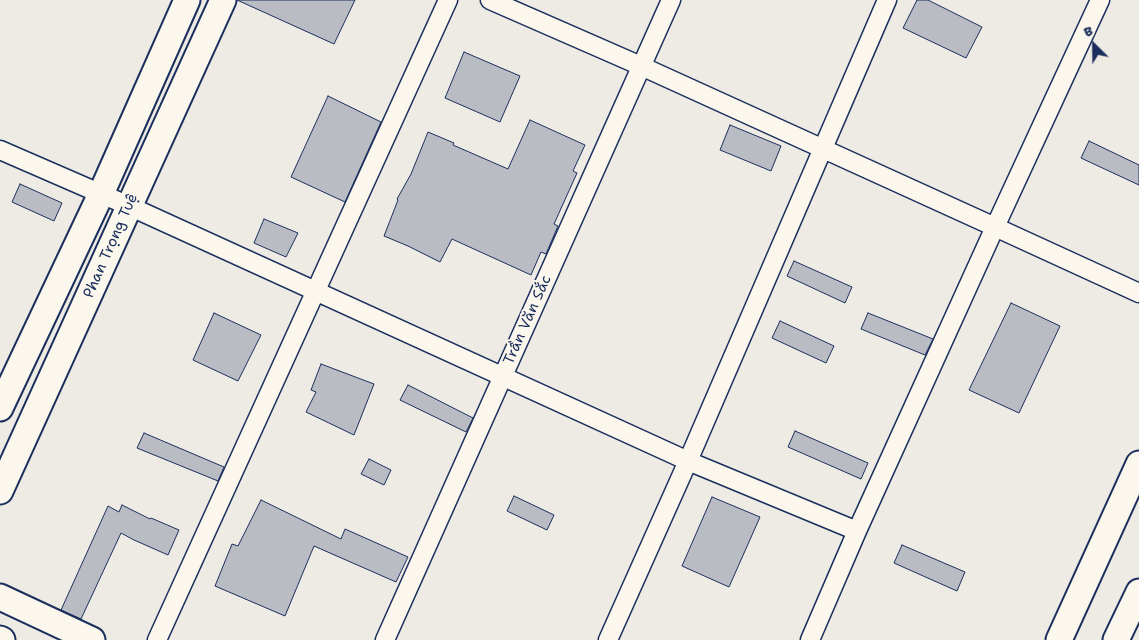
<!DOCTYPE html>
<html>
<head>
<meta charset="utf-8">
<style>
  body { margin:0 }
  #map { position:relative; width:1139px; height:640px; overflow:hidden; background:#eeebe4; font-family:"Shantell Sans",sans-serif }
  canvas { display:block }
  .north { position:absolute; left:1069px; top:20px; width:50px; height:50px; -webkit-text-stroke:4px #fbf7ec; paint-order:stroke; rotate:337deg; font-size:14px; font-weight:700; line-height:20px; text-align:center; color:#1b2f5e }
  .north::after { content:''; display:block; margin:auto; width:18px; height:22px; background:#1b2f5e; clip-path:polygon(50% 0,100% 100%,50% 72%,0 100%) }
</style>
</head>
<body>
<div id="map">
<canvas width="1139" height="640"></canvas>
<div class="north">B</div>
</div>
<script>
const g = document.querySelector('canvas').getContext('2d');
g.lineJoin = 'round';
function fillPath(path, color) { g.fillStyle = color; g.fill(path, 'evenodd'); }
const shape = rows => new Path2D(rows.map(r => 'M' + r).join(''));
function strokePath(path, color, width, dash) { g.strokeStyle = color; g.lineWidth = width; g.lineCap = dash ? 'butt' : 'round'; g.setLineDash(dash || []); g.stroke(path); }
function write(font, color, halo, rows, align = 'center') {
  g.font = font + ' "Shantell Sans",sans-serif'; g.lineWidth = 4; g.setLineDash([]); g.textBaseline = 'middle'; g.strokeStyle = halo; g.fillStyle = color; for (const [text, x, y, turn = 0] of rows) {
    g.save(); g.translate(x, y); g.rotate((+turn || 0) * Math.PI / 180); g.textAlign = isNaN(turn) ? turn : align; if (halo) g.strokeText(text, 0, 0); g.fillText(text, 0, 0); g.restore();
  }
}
const building = shape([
  [237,0,355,0,334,44,237,0],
  [917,0,928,0,982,27,966,58,903,28,917,0],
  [464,52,520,76,500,122,445,98,464,52],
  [328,96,381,122,345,202,291,177,328,96],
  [530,120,585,145,573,171,577,173,554,224,558,226,546,254,541,252,531,275,452,239,440,262,408,246,384,236,398,200,397,199,411,174,428,132,454,143,453,145,508,169,530,120],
  [730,125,781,146,771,171,720,150,730,125],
  [1089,141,1139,165,1139,185,1081,158,1089,141],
  [20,184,62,203,54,221,12,202,20,184],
  [264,219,298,233,286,257,254,243,264,219],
  [794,261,852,287,845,303,787,276,794,261],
  [1011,303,1060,326,1019,413,969,390,1011,303],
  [214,313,261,335,238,381,193,360,214,313],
  [868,313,933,339,925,355,861,329,868,313],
  [780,321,834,346,826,363,772,338,780,321],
  [321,364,374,384,354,435,306,412,316,392,311,390,321,364],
  [408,385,473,418,466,432,400,400,408,385],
  [795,431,868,463,861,479,788,447,795,431],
  [144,433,224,467,218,481,137,448,144,433],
  [369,459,391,470,384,485,361,474,369,459],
  [514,496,554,515,547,530,507,511,514,496],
  [712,497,760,517,729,587,682,566,712,497],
  [261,500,341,539,345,529,408,557,396,582,314,546,285,616,215,586,232,544,238,546,261,500],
  [122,505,150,519,151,518,179,530,168,555,134,540,121,533,81,619,61,610,108,506,119,512,122,505],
  [902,545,965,572,957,591,894,563,902,545]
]);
fillPath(building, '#b9bcc3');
strokePath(building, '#1b2f5e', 1);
const street = shape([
  [490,0,641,66,995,227,1139,293],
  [0,150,129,206,688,461,857,531],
  [157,640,448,0],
  [385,640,671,0],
  [608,640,688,461,887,0],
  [810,640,857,531,995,227,1100,0]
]);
const secondary = shape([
  [0,408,101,194,187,0],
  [0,491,223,0],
  [0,597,92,640],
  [0,639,2,640],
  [1059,640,1139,464],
  [1116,640,1139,592]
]);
strokePath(street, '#1b2f5e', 21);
strokePath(secondary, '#1b2f5e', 29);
strokePath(street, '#fbf7ec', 18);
strokePath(secondary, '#fbf7ec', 25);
write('15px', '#1b2f5e', '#fbf7ec', [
  ["Phan Trọng Tuệ",111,246,-66],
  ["Trần Văn Sắc",528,320,-66]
]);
</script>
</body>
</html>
